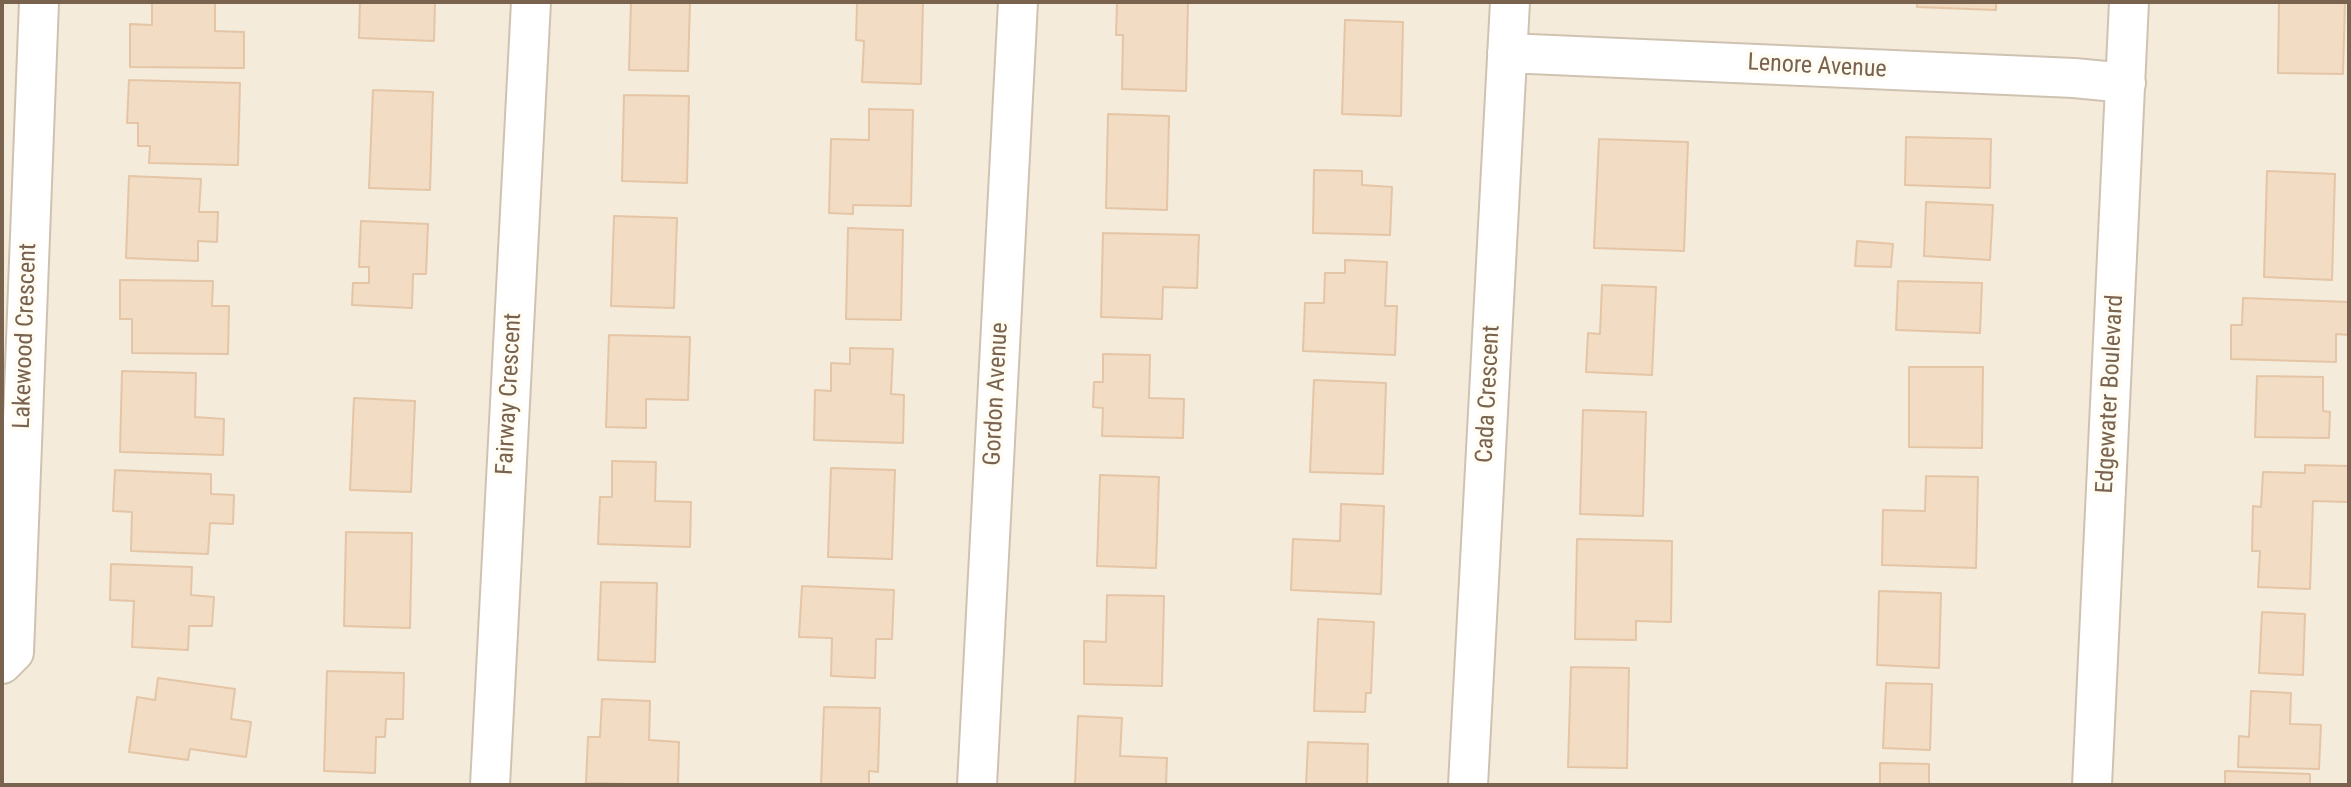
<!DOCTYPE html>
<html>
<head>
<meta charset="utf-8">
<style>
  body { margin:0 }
  #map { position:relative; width:2351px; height:787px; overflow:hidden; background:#fcf8ec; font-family:"Roboto Condensed",sans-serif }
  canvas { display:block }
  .frame { position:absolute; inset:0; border:4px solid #79634e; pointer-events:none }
</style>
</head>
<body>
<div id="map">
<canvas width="2351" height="787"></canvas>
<div class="frame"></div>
</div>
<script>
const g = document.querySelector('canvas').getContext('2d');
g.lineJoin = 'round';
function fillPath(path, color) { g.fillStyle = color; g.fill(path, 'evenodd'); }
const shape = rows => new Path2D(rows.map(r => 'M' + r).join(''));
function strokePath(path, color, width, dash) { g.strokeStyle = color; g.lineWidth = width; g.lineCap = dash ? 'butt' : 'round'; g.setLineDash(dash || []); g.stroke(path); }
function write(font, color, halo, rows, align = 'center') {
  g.font = font + ' "Roboto Condensed",sans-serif'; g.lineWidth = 7; g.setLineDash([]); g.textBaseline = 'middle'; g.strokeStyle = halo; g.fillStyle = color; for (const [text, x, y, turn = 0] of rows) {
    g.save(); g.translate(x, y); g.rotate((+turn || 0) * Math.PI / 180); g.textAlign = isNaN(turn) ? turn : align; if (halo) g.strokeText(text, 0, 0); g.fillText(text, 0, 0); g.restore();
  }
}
fillPath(shape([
  [2,2,2349,2,2349,785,2,785]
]), '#f4ebdb');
const building = shape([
  [152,2,215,2,215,31,244,32,244,68,130,67,130,24,152,25,152,2],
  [360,2,435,2,434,41,359,38,360,2],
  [631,2,690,2,688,71,629,70,631,2],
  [857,2,923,2,921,84,862,82,864,41,856,40,857,2],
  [1117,2,1188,2,1186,91,1122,89,1123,35,1116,35,1117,2],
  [1917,2,1996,2,1996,10,1917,7,1917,2],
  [2279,2,2345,2,2343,74,2278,73,2279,2],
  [1345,20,1403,22,1401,116,1342,114,1345,20],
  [129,80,240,83,238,165,149,163,150,146,138,146,138,123,127,123,129,80],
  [373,90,433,92,430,190,369,188,373,90],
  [624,95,689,96,687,183,622,181,624,95],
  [869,109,913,110,911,206,853,205,853,214,829,213,831,139,869,140,869,109],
  [1108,114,1169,116,1167,210,1106,208,1108,114],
  [1906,137,1991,139,1990,188,1905,185,1906,137],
  [1599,139,1688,142,1684,251,1594,248,1599,139],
  [1314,170,1362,171,1362,185,1392,187,1390,235,1313,233,1314,170],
  [2267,171,2335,174,2332,280,2264,277,2267,171],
  [129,176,201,179,199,212,218,212,217,242,198,241,198,261,126,258,129,176],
  [1926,202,1993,205,1990,260,1924,256,1926,202],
  [614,216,677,218,674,308,611,306,614,216],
  [361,221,428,224,426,274,413,274,412,308,352,305,353,283,369,283,369,267,359,267,361,221],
  [848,228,903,230,901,320,846,319,848,228],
  [1103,233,1199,235,1197,288,1163,287,1162,319,1101,317,1103,233],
  [1857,241,1893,244,1891,267,1855,266,1857,241],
  [1345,260,1387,262,1385,306,1397,306,1395,355,1303,351,1305,303,1324,303,1325,273,1345,273,1345,260],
  [120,280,213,281,212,306,229,306,228,354,132,353,132,319,120,319,120,280],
  [1898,281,1982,283,1980,333,1896,330,1898,281],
  [1602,285,1656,287,1652,375,1586,372,1588,333,1600,334,1602,285],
  [2243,298,2349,302,2349,335,2336,334,2336,362,2231,359,2231,325,2242,325,2243,298],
  [609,335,690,337,688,400,646,399,646,428,606,427,609,335],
  [850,348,893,349,891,394,904,395,903,443,814,440,815,390,831,391,831,363,850,364,850,348],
  [1103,354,1150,355,1149,398,1184,399,1183,438,1102,436,1103,408,1093,407,1094,382,1103,382,1103,354],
  [1909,367,1983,367,1982,448,1909,447,1909,367],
  [122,371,196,373,195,417,224,419,223,455,120,452,122,371],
  [2257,376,2323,377,2323,411,2330,412,2329,438,2255,437,2257,376],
  [1314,380,1386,383,1383,474,1310,472,1314,380],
  [354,398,415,401,411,492,350,490,354,398],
  [1583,410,1646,412,1643,516,1580,514,1583,410],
  [612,461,656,462,655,501,691,502,690,547,598,544,600,497,612,497,612,461],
  [2305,465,2349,466,2349,502,2313,501,2310,589,2258,587,2260,551,2252,551,2253,506,2261,507,2263,472,2305,473,2305,465],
  [831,468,895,470,892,559,828,557,831,468],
  [115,470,211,474,211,494,234,495,233,524,210,523,208,554,131,551,132,512,113,511,115,470],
  [1100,475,1159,477,1156,568,1097,566,1100,475],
  [1926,476,1978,477,1976,568,1882,565,1883,510,1925,511,1926,476],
  [1341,504,1384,506,1381,594,1291,590,1293,539,1340,541,1341,504],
  [346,532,412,533,410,628,344,626,346,532],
  [1577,539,1672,541,1671,622,1636,621,1636,640,1575,639,1577,539],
  [111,564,192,567,191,595,214,597,212,626,189,626,188,650,132,647,134,601,110,600,111,564],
  [601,582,657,583,655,662,598,660,601,582],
  [802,586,894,590,892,639,876,639,875,678,831,676,832,638,799,637,802,586],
  [1879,591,1941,593,1939,668,1877,665,1879,591],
  [1107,595,1164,596,1162,686,1084,684,1084,641,1106,642,1107,595],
  [2262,612,2305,614,2303,675,2259,673,2262,612],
  [1318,619,1374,622,1371,693,1366,693,1365,712,1314,711,1318,619],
  [1571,667,1629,668,1627,768,1568,767,1571,667],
  [327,671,404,673,403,719,386,719,385,737,376,737,375,773,324,771,327,671],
  [158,678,235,689,231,719,251,722,246,757,190,749,188,760,129,752,137,697,155,700,158,678],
  [1886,683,1932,684,1930,750,1883,748,1886,683],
  [2251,691,2291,693,2290,724,2321,725,2319,769,2238,767,2239,736,2249,737,2251,691],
  [602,699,650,701,649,740,679,742,678,785,586,783,588,737,600,737,602,699],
  [824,707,880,708,878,772,869,771,869,785,821,785,824,707],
  [1078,716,1122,718,1120,756,1167,758,1166,785,1075,785,1078,716],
  [1308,742,1368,744,1367,785,1306,785,1308,742],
  [1880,763,1929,764,1929,785,1880,785,1880,763],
  [2225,771,2310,774,2310,785,2225,785,2225,771]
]);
fillPath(building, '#f2dcc4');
strokePath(building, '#e4c5a5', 2);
const minor = shape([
  [1507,53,2074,78,2126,83],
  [2,664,14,652,39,2],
  [490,785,531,2],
  [977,785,1018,2],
  [1468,785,1510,2],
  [2092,785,2129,2]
]);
strokePath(minor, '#d0c2b1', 42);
strokePath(minor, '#fff', 38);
write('24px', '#79634e', '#fffcf3', [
  ["Lenore Avenue",1817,67,3],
  ["Lakewood Crescent",26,336,-88],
  ["Fairway Crescent",510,394,-87],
  ["Gordon Avenue",997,394,-87],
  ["Cada Crescent",1489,394,-87],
  ["Edgewater Boulevard",2111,394,-87]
]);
</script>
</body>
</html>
